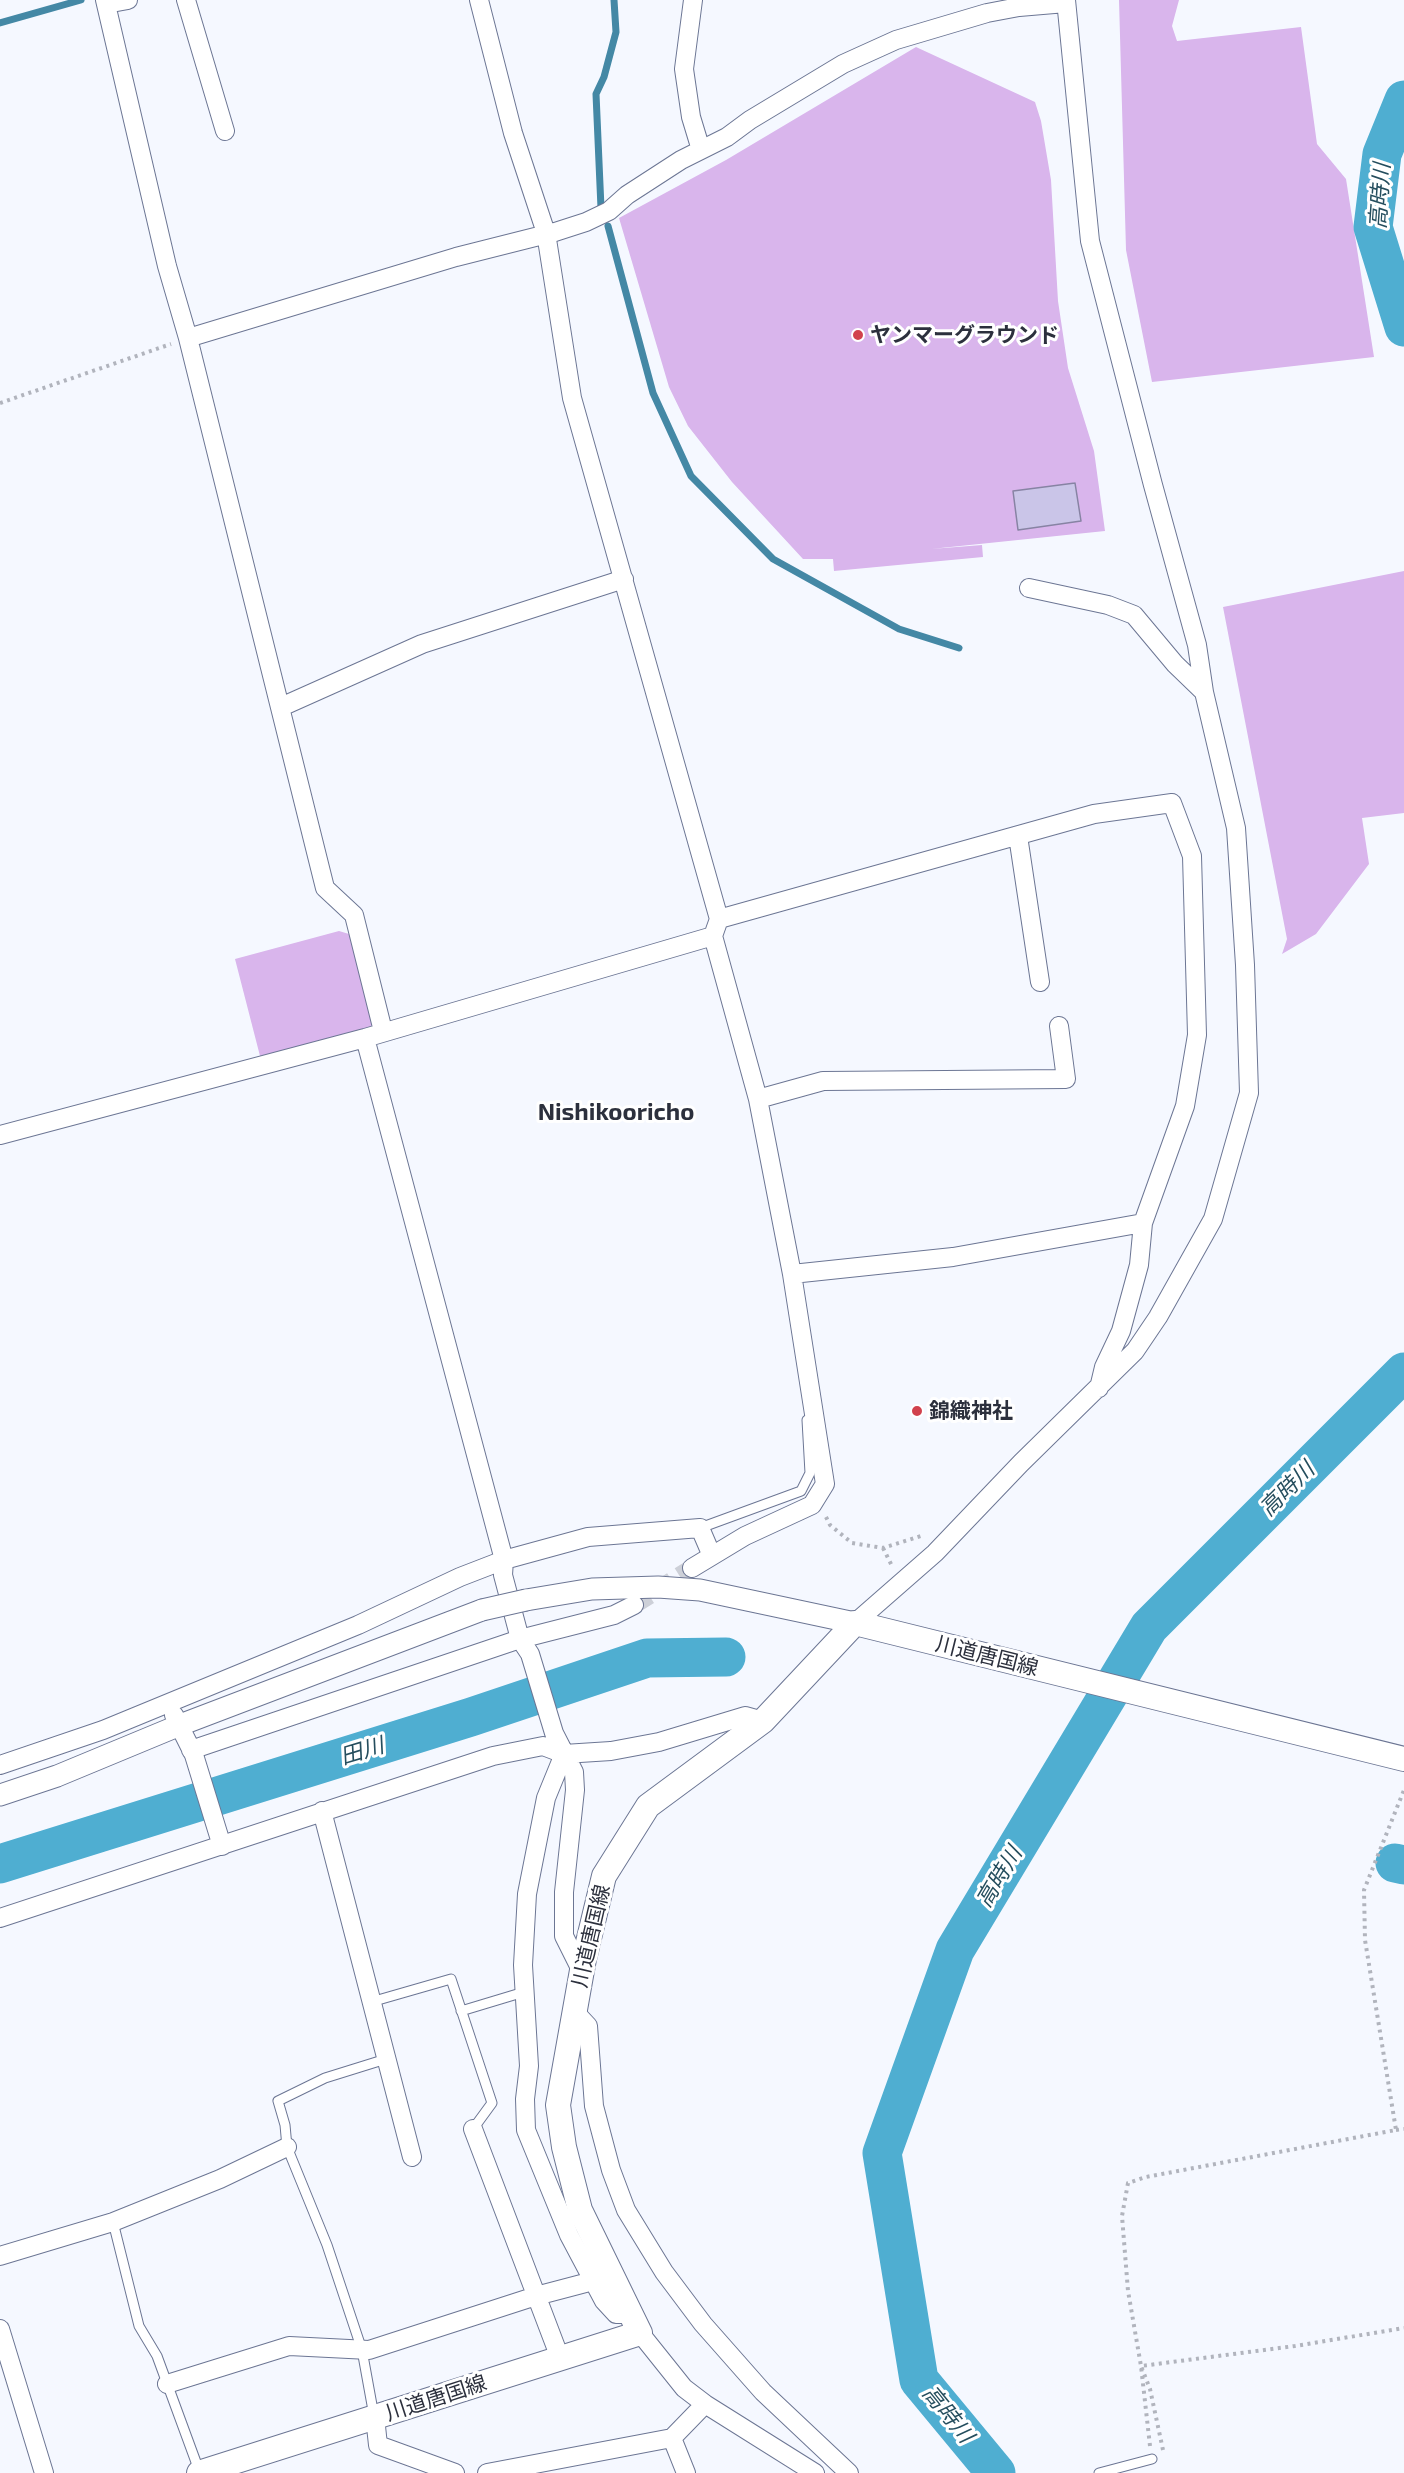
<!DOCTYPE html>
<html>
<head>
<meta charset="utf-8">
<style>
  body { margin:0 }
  canvas { display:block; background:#f5f8ff }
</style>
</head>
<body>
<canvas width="1404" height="2473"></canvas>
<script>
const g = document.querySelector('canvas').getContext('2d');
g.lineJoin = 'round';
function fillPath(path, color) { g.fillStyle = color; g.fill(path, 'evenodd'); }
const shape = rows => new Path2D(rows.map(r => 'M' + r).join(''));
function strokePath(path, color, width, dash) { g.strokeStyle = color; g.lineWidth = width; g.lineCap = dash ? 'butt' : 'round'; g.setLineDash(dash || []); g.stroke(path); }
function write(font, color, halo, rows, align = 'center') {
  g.font = font + ' "Exo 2","Noto Sans JP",sans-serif'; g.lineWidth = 6; g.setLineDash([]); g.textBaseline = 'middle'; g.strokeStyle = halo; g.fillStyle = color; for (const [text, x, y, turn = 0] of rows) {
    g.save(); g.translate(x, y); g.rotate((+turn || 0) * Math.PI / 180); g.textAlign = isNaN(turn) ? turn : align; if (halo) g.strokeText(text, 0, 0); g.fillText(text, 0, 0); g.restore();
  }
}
fillPath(shape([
  [1119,0,1179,0,1172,26,1177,41,1301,27,1317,144,1346,179,1374,357,1152,382,1126,250],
  [916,47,1035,102,1041,121,1051,180,1058,301,1068,368,1094,451,1105,531,931,549,982,545,983,557,834,571,833,559,803,559,732,482,688,426,669,387,619,218,726,160],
  [1404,571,1404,813,1362,818,1369,864,1316,934,1282,954,1287,939,1223,607],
  [339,931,349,934,374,1017,371,1028,260,1056,235,959]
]), '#d9b5ec');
strokePath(shape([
  [0,23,81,0],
  [601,208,596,94,604,77,616,32,614,0],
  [608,226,653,393,691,476,773,559,899,629,959,648]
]), '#4488a5', 7);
strokePath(shape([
  [1404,100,1382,154,1373,227,1404,327],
  [1395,1863,1404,1865],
  [0,1864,471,1717,647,1658,726,1657],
  [996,2473,919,2380,882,2153,955,1950,1149,1627,1404,1372]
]), '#4faed1', 39);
const building = shape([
  [1075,483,1081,521,1018,530,1013,491,1075,483]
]);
fillPath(building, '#cac5e8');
strokePath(building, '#8783a3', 1.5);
strokePath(shape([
  [634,1605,692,1568]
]), '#cdd0d8', 18, [18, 9]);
const service = shape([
  [700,1528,801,1491,810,1473,807,1420],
  [371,2002,451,1979,492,2103,473,2129],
  [461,2011,524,1992],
  [113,2222,139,2326,157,2356,200,2473],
  [374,2416,362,2350,327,2245,287,2147,285,2125,278,2101,325,2078,386,2059],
  [1099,2473,1152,2459]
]);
const minor = shape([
  [105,0,167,266,188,338,325,888,354,915,383,1031],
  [186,0,225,131],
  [479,0,513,133,546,233,572,398,719,919],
  [693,0,684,69,691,117,701,150],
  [106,4,128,0],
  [188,338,456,257,555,232,586,222,609,211,627,195,681,160,727,137,750,120,843,64,896,40,987,13,1019,7,1066,3],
  [1029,588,1108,605,1134,615,1175,664,1204,692],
  [281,707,422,644,624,579],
  [1018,836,1040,982],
  [365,1038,504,1560,503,1575,520,1639,530,1654,554,1733,574,1772,575,1790,564,1892,564,1936,582,1972],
  [758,1099,823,1081,1066,1079,1059,1026],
  [0,1135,365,1038,713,936],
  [792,1274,953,1257,1143,1223],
  [692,1568,745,1536,812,1505,825,1484,792,1274,758,1099,713,936,719,919,1094,814,1172,803,1192,856,1197,1035,1185,1106,1143,1223,1139,1265,1121,1331,1104,1367,1099,1388],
  [855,1623,935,1553,1021,1463,1135,1351,1158,1317,1213,1219,1249,1093,1245,965,1236,828,1204,692,1197,645,1153,485,1090,241,1066,0],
  [174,1715,194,1755,222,1846],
  [191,1750,520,1639,614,1615,634,1605],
  [564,1754,546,1798,527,1894,523,1965,529,2066,525,2099,526,2130,569,2235,604,2301,616,2314,631,2314],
  [0,1765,103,1730,358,1625,460,1577,504,1560,588,1537,700,1528,712,1556],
  [322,1811,412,2157],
  [0,1918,493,1756,543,1746,564,1754,611,1751,659,1742,745,1716,763,1721],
  [574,2011,588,2026,594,2106,611,2170,626,2210,664,2272,703,2324,763,2392,849,2473],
  [473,2129,560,2358],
  [0,2256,113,2222,220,2179,287,2147],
  [0,2329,44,2473],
  [640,2333,684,2388,705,2404,815,2473],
  [167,2384,289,2346,369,2350,536,2296,593,2281],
  [375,2417,378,2445,455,2473],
  [672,2438,705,2404],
  [487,2473,672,2438,686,2473]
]);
const tertiary = shape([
  [526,1600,592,1589,658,1587,700,1590,855,1623],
  [0,1795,57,1776,180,1725,482,1610]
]);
const secondary = shape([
  [199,2473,640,2333,580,2210,564,2147,558,2105,584,1959,604,1876,648,1806,763,1721,855,1623,1404,1759]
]);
strokePath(service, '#6c7694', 11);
strokePath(minor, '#6c7694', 20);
strokePath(tertiary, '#6c7694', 23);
strokePath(secondary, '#6c7694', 26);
strokePath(shape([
  [0,403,171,344],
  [826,1517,830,1525,852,1543,883,1548,924,1535],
  [883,1548,892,1566],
  [1396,2130,1404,2129],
  [1150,2446,1141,2366,1128,2291,1122,2216,1128,2183,1146,2177,1396,2130,1365,1940,1364,1890,1404,1790],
  [1163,2450,1150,2389,1141,2366,1295,2346,1404,2328]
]), '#b1b4bd', 4, [3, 4.5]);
strokePath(service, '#fff', 9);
strokePath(minor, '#fff', 18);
strokePath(tertiary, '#fff', 21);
strokePath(secondary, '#fff', 24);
const tertiaryBridge = shape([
  [482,1610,526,1600]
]);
strokePath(tertiaryBridge, '#6c7694', 23, []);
strokePath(tertiaryBridge, '#fff', 21);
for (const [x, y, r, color] of [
  [858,335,6,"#d1414d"],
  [917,1411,6,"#d1414d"]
]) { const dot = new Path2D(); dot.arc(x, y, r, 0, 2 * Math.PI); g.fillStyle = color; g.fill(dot); strokePath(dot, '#fff', 2); }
write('bold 21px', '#2c303d', '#fff', [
  ["ヤンマーグラウンド",870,335],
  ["錦織神社",929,1411]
], 'left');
write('21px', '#2c303d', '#fff', [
  ["川道唐国線",987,1656,14],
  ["川道唐国線",591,1936,-77],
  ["川道唐国線",436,2398,-18]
]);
write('italic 22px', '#254e5e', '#fff', [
  ["高時川",1380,196,-86],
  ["高時川",1287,1489,-45],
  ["田川",362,1751,-17],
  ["高時川",999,1877,-59],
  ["高時川",948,2414,51]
]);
write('bold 24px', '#2c303d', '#fff', [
  ["Nishikooricho",616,1112]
]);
</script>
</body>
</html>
